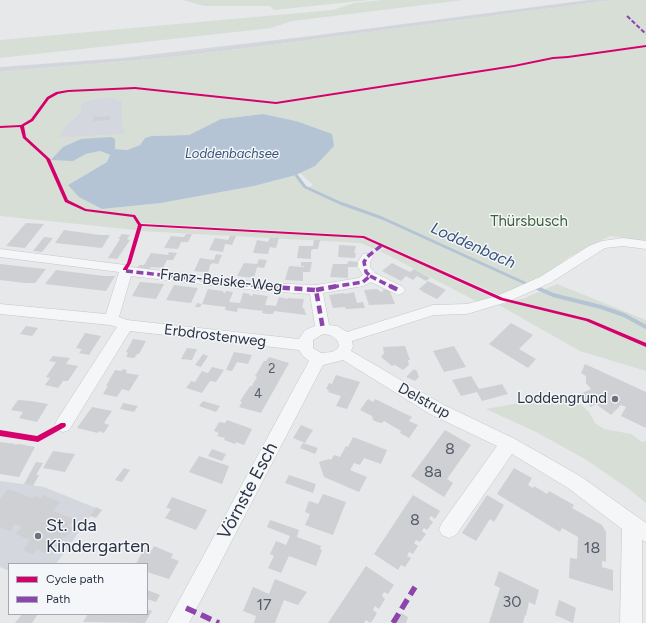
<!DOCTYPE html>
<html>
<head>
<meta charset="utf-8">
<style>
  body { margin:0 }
  #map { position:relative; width:646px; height:623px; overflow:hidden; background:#e6e8ea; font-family:Figtree,sans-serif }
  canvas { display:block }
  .legend { position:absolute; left:8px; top:563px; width:140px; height:52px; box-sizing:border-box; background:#f4f6f9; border:1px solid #a4a8b1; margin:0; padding:5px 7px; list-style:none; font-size:12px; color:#2b3445 }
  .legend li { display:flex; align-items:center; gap:8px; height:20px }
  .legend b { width:20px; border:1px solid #a4a8b1 }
</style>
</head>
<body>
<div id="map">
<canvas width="646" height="623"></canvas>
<ul class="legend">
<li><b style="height:5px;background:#d6006c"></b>Cycle path</li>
<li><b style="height:5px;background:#8e44ad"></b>Path</li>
</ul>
</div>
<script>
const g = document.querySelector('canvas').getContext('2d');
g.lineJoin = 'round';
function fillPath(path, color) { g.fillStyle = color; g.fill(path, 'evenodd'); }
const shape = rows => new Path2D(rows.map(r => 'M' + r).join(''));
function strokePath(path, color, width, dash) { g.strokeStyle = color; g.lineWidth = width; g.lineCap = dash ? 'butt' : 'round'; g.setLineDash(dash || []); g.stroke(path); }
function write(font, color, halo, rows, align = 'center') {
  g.font = font + ' Figtree,sans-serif'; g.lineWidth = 3; g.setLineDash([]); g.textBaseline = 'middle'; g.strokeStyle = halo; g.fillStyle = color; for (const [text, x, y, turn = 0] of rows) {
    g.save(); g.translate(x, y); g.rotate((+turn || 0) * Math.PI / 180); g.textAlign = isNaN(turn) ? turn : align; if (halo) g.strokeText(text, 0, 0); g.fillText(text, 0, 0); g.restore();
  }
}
fillPath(shape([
  [588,0,615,0,265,46,141,60,0,72,0,67,122,58,319,35],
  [111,97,122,101,122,124,126,134,58,138,64,127,80,113,81,104,91,99],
  [0,481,44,487,96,508,56,564,9,564,9,571,0,567]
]), '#d4d7dd');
fillPath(shape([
  [182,0,369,0,274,10,270,6,205,6],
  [383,0,464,0,292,21,271,28,0,58,0,40,333,10,354,3],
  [615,0,646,0,646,241,610,236,569,257,544,275,505,293,499,295,370,238,361,235,141,223,139,220,136,230,0,216,0,72,141,60,265,46],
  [111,97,122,101,122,124,125,134,59,138,64,127,80,113,82,104,91,99],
  [263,114,296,121,315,166,300,173,313,185,305,189,303,188,305,187,296,175,254,186,161,203,102,209,68,185,107,162,111,156,100,151,86,154,73,161,111,137,115,149,127,150,140,145,145,138,151,136,189,135,221,119],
  [143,227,362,238,378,245,375,249,360,243,141,231],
  [385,248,491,297,478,302,380,251],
  [557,284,646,320,646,371,580,351,499,305,525,298],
  [546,393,558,401,562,400,565,397,570,396,574,398,589,412,595,423,604,429,631,434,642,442,646,441,646,503,629,489,585,459,536,432,486,409,520,403]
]), '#d6ded6');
fillPath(shape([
  [263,114,296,121,332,134,334,146,315,166,296,175,254,186,161,203,102,209,79,197,68,185,107,162,110,155,100,151,86,154,73,161,51,160,63,147,81,139,111,137,115,139,115,149,127,150,140,145,145,138,151,136,189,135,221,119]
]), '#b4c4d5');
strokePath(shape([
  [296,175,305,187,340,203,382,218,529,285]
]), '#b4c4d5', 3);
strokePath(shape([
  [535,287,553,295,601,307,624,315,646,327]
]), '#b4c4d5', 4);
fillPath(shape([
  [95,116,102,117,110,116,110,120,93,121],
  [26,223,44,224,25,248,6,246],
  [64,230,100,235,110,235,102,248,55,243],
  [122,234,130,235,127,239,130,240,117,259,108,258,120,239,118,239],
  [186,234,192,234,188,242,181,242,178,249,164,248,171,236,184,237],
  [230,236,236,236,232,245,225,244,223,252,209,250,215,238,228,240],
  [44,237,53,238,42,252,33,251],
  [270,238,279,238,276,248,270,247,268,254,253,253,257,240,268,242],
  [314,240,320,240,318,249,313,249,311,251,311,259,297,258,299,246,313,246],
  [339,245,356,246,354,253,356,253,355,258,338,257],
  [169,252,177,253,173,260,167,260,163,268,151,267,149,270,137,269,139,265,144,265,151,253,168,255],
  [216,254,222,255,218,264,213,263,210,265,208,273,194,271,200,258,214,260],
  [259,259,267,260,264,268,257,267,254,278,237,276,244,263,257,264],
  [349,261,358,262,357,267,348,267,348,278,330,277,333,264,347,264],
  [301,262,312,262,310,272,303,272,303,281,285,280,289,266,304,267,304,266,301,266],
  [392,263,410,272,414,269,430,278,426,281,417,276,413,280,406,276,401,281,382,271],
  [0,264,35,268,46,269,35,283,25,283,0,280],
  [56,270,104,276,115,276,106,291,45,284],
  [428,281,446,290,437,299,425,293,419,289],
  [140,282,164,284,156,299,132,296],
  [174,285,198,288,191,303,166,300],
  [208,289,223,291,223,292,225,293,226,291,233,292,229,302,240,303,243,293,250,294,249,295,252,296,253,294,268,296,265,305,276,306,279,297,288,299,288,298,304,299,302,308,304,308,306,315,274,311,273,314,268,314,262,313,263,311,238,308,237,312,225,310,226,307,202,304,200,307,195,307,197,303,202,304],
  [377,289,381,292,383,292,382,290,389,289,395,304,369,305,364,290],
  [354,292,357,303,363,302,365,308,346,309,345,307,333,308,329,295,344,293,345,294],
  [511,323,533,335,519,349,536,359,528,368,489,344],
  [26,326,38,328,32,336,20,334],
  [85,333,101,336,89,355,79,353,82,349,76,348],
  [133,339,146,341,139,354,137,354,134,358,126,357,128,353,126,352],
  [405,346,410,360,408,360,409,365,403,370,395,365,392,366,381,357,384,353,383,347],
  [454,346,466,367,444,372,433,351],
  [187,348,197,349,192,360,181,359],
  [234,352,252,355,248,364,237,362,232,371,226,370],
  [203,354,208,356,201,367,195,365],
  [53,356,70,358,66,364,78,366,68,381,63,381,58,388,45,385,50,378,46,377,56,362,49,361],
  [269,357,289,363,261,413,239,407,242,402,240,401,250,386,252,386,254,382,257,377,255,376,264,361,266,361],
  [585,364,646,392,646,428,621,416,626,407,621,405,611,415,596,404,591,407,578,395,591,389,586,383,586,376,581,373],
  [212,367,224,370,216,382,210,381,202,393,186,388,191,381,195,382,202,371,208,373],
  [123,369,127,370,126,373,139,375,129,391,122,389,117,397,103,394,108,386,106,386,115,370,121,371],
  [414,369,417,371,419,377,415,381,406,377],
  [336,375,360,382,347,409,336,406,341,396,328,392,329,390,326,389,329,383,332,384],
  [471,376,479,389,502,384,508,394,482,401,477,392,461,396,452,380],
  [368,399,373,402,375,399,412,417,409,421,418,425,409,438,400,433,401,431,384,421,382,423,377,422,373,420,372,416,360,410],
  [18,400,31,401,48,404,37,422,19,418,23,412,11,410],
  [203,401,220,406,216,412,199,406],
  [123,403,138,406,134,412,120,409],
  [92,407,112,411,104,423,109,425,104,433,99,431,98,433,77,428],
  [227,420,252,429,244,445,236,442,235,444,224,440,225,438,217,436,219,433,214,431,219,422,225,423],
  [301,425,313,430,305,443,293,438],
  [445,430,471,445,447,479,453,483,444,497,411,476],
  [353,437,387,450,381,464,364,458,360,465,354,463,350,470,367,477,359,492,324,477,319,462,329,459,331,460,334,455,340,457,346,446,348,447],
  [0,442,15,444,14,445,19,444,35,447,19,477,0,474],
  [303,443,318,448,315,454,300,448],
  [212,449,226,454,222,461,208,456],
  [53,451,75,454,65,472,43,468],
  [199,456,229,466,222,484,189,472],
  [36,462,43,463,36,475,39,475,33,486,24,484],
  [124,468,130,470,122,482,115,480],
  [514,468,532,478,528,485,533,488,534,486,547,494,549,491,574,505,572,508,602,525,606,532,606,562,602,561,602,567,613,570,613,591,569,578,570,558,577,559,578,537,562,528,560,532,497,494],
  [289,475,316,484,313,493,285,483],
  [8,489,32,498,34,496,41,498,43,495,60,502,53,511,74,519,69,526,73,528,65,538,62,537,49,555,37,549,33,554,23,550,30,540,16,534,22,527,15,524,10,531,0,527,0,499],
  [323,494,346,502,333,535,305,525,310,514,305,512,309,501,318,504],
  [413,495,440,511,435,519,431,516,429,519,433,522,427,530,424,528,422,531,426,534,420,542,416,540,414,543,418,546,413,554,409,552,407,556,411,558,405,567,401,565,398,570,374,554],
  [487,495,504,505,494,522,490,519,476,541,462,533],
  [172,497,207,510,196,530,165,518,171,509,166,508],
  [96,507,102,510,96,518,90,516],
  [270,520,299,530,297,537,321,546,320,549,322,550,316,566,289,556,281,573,268,568,274,556,270,554,276,541,286,545,290,536,267,527],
  [154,546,173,554,171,558,179,561,169,579,147,572,147,564,136,564,143,550,148,549,152,550],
  [366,566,394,585,388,594,384,592,382,596,385,599,379,609,375,606,373,610,377,613,373,620,370,623,366,620,364,623,328,623],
  [499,571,539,590,535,605,529,602,526,616,525,615,523,623,489,623,500,588,494,585],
  [275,579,307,592,298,605,284,600,275,623,254,623,256,616,243,611,253,587,269,594],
  [147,590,160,595,156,602,147,599],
  [559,600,576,608,573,623,555,615],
  [147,609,152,611,145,623,83,622,88,614,147,614],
  [401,613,408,617,406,623,396,623],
  [22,614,38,614,32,623,15,623]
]), '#ced0d3');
const minor = shape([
  [623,238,646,241,646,249,623,246,605,248,550,283,507,302,467,314,434,315,352,341,353,346,351,351,442,404,515,439,580,476,646,523,646,542,642,540,642,623,620,623,622,529,568,488,512,454,456,535,449,538,442,535,439,529,442,523,497,446,430,414,343,360,323,365,189,623,167,623,309,361,302,355,299,350,130,331,69,430,63,432,57,430,55,425,57,420,117,327,110,325,0,314,0,304,106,314,119,272,0,257,0,249,125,265,130,267,264,283,316,285,359,278,363,275,358,267,358,262,363,254,371,254,373,257,370,262,370,267,375,273,403,287,405,290,403,293,398,295,371,282,363,286,323,293,329,325,337,326,347,332,433,305,467,304,497,296,540,277,589,246,602,241,623,238],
  [131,276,264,291,310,294,315,326,305,330,299,339,127,320,119,317,131,276],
  [323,334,330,335,337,340,339,346,337,349,332,352,321,353,313,348,313,340,323,334]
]);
strokePath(minor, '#c4c6c8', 1);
fillPath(minor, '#f5f6f7');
strokePath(shape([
  [0,69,172,56,599,0]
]), '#cecfd2', 1.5, [1, 2]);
strokePath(shape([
  [627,16,646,34]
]), '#8e44ad', 2, [4.5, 2]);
strokePath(shape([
  [126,271,268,287],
  [370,276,392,287],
  [332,287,363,282,370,276,366,272,364,262,367,257,382,245]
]), '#8e44ad', 3.5, [7, 3.5]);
strokePath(shape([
  [257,286,316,290,323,329],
  [390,286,398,290],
  [316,290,338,286]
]), '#8e44ad', 4.5, [8, 4.5]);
strokePath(shape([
  [186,608,219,623],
  [393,623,415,587]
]), '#8e44ad', 5.5, [11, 5.5]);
fillPath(shape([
  [646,45,646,47,568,58,553,59,514,67,276,104,135,89,68,92,58,94,49,99,33,121,24,126,26,137,50,159,68,200,86,209,135,215,141,224,364,236,503,298,589,319,646,343,646,347,586,321,500,300,363,238,142,226,131,263,127,270,123,270,123,269,127,263,138,225,133,217,85,211,65,202,46,159,23,138,20,127,0,128,0,126,21,125,31,119,47,97,56,92,68,90,135,87,276,102,514,65,553,57,568,56,646,45],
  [61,423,65,423,66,425,65,427,38,442,0,436,0,430,37,436,61,423]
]), '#d6006c');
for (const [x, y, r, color] of [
  [615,399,4,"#6c737f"],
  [38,536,4,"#6c737f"]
]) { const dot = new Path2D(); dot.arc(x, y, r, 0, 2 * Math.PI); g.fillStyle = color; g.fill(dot); strokePath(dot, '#f4f6f9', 1.5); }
write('italic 13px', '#34527a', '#f4f6f9', [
  ["Loddenbachsee",232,154]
]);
write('13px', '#545c69', null, [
  ["2",272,369],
  ["4",258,394]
]);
write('15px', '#3f6138', '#f4f6f9', [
  ["Thürsbusch",529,222]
]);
write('15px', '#2b3445', '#f4f6f9', [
  ["Franz-Beiske-Weg",221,281,6],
  ["Erbdrostenweg",215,336,7],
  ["Delstrup",424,401,29]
]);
write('15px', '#2b3445', '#f4f6f9', [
  ["Loddengrund",607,399]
], 'right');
write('italic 16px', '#34527a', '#f4f6f9', [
  ["Loddenbach",473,246,24]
]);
write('16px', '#545c69', null, [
  ["8",450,449],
  ["8a",433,472],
  ["8",415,520],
  ["18",592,548],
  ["30",512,602],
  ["17",264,605]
]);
write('18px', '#2b3445', '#f4f6f9', [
  ["Vörnste Esch",248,491,-62]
]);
write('18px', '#2b3445', '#f4f6f9', [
  ["St. Ida",46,526],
  ["Kindergarten",46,547]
], 'left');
</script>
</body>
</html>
